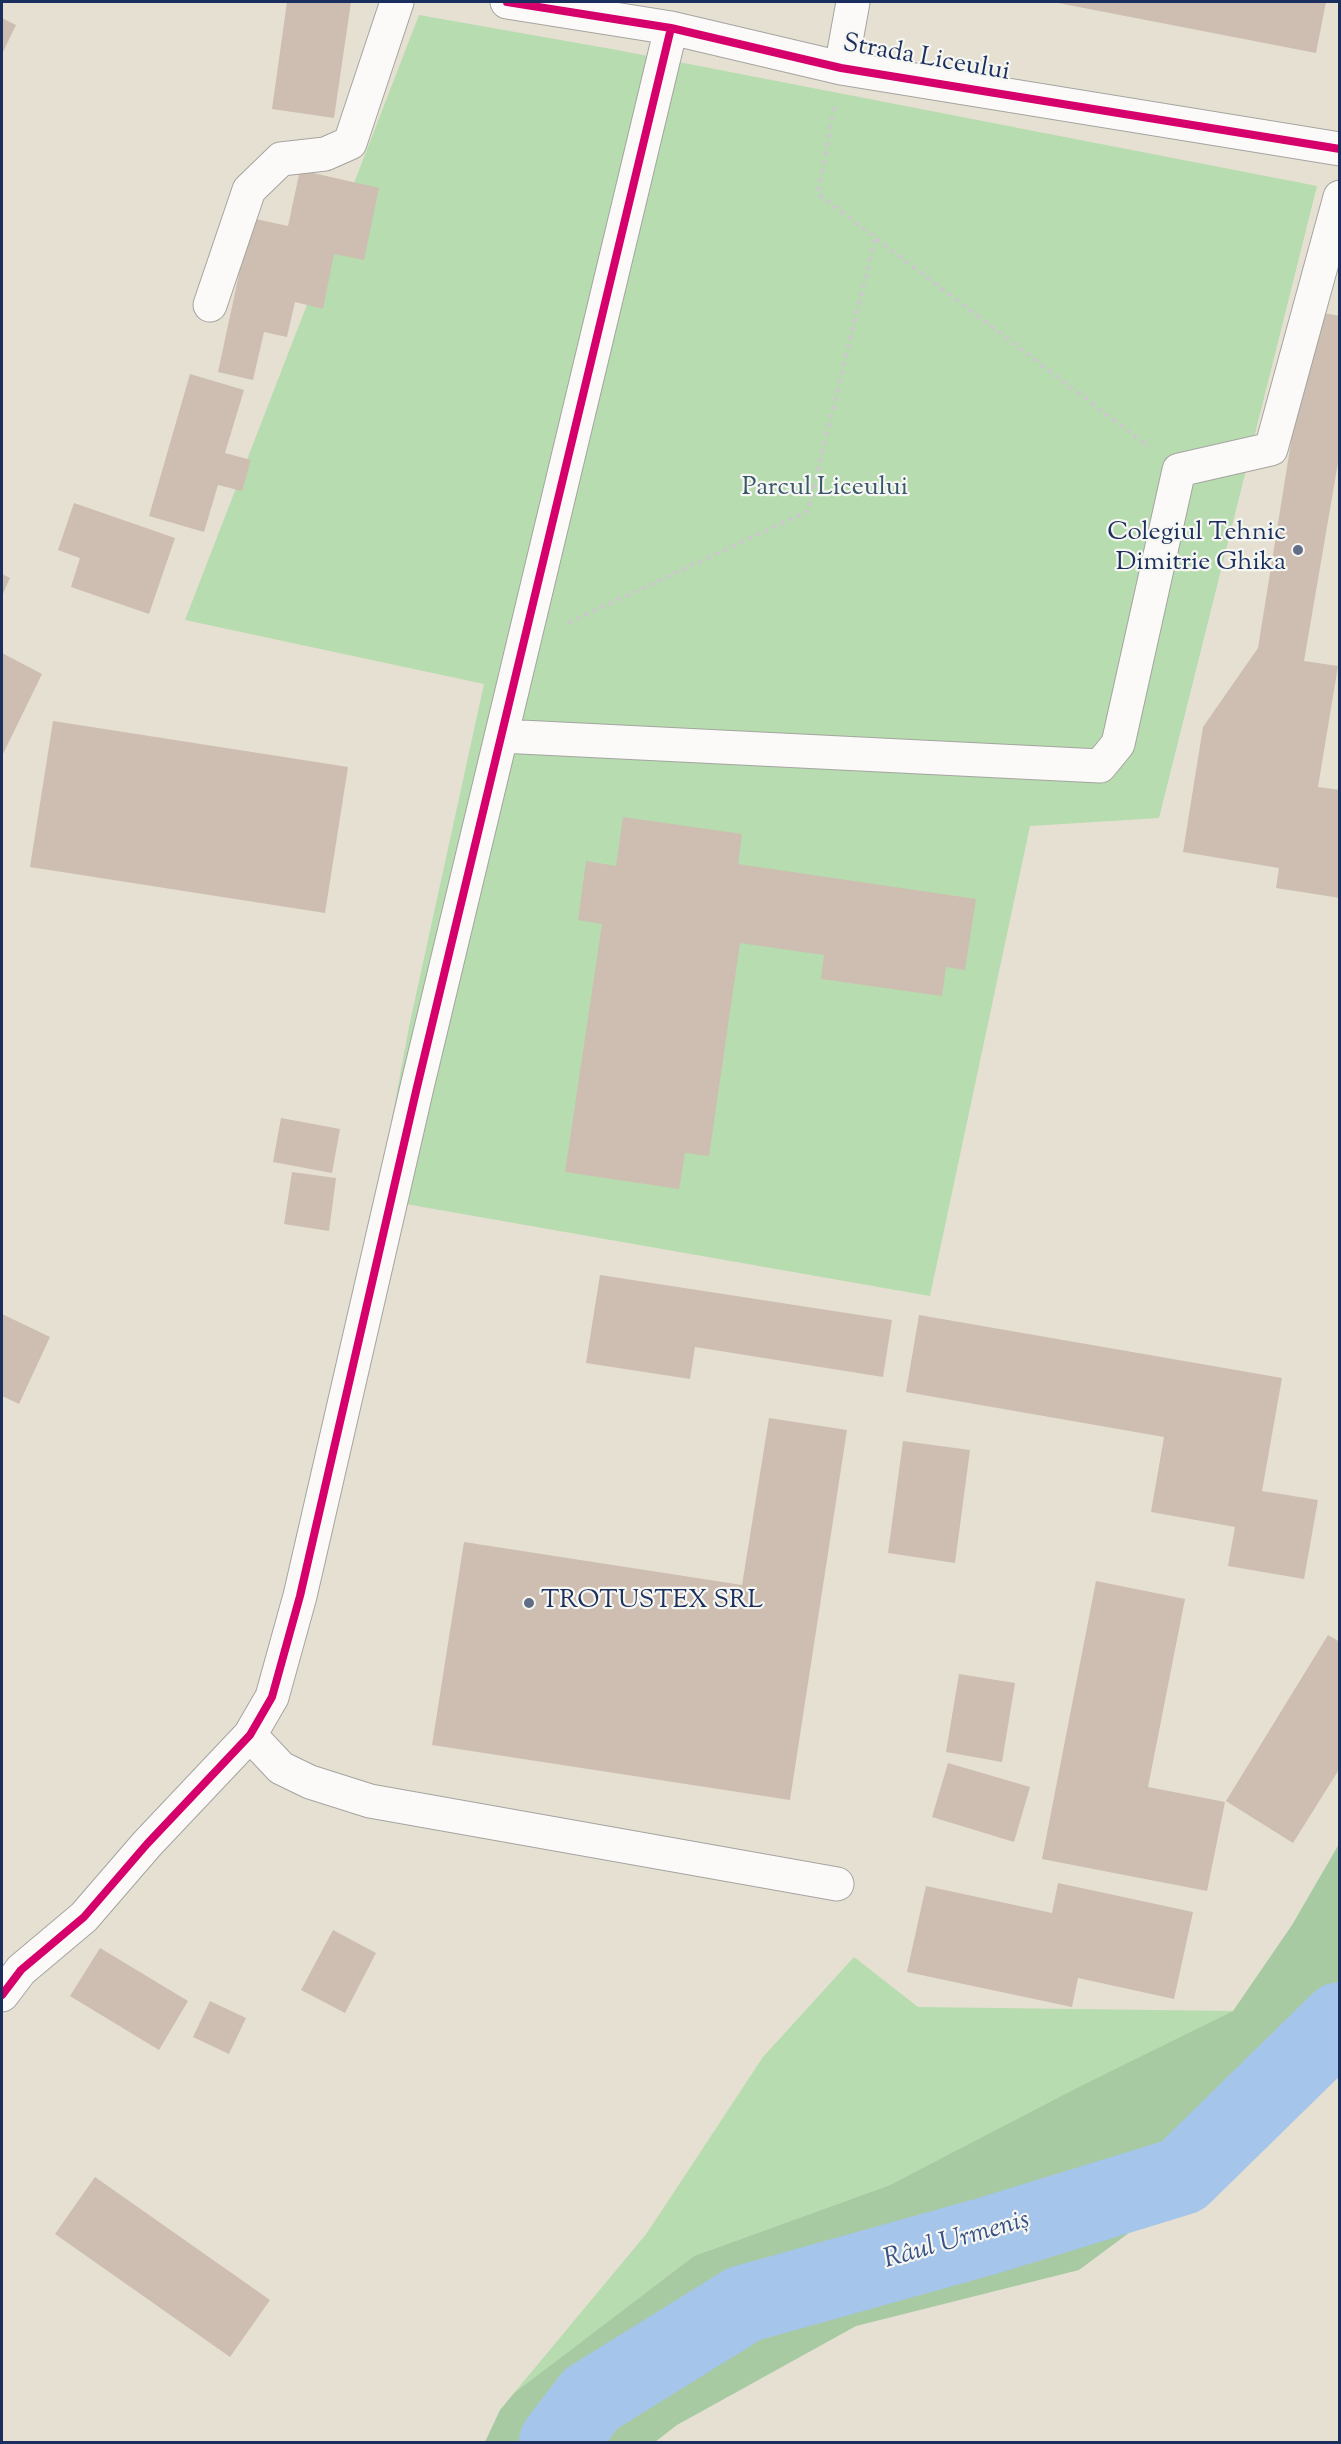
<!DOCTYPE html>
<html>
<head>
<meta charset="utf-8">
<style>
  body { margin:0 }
  #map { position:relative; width:1341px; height:2444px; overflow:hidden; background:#e5e0d1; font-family:"Sorts Mill Goudy",serif }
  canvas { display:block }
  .frame { position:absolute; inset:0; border:3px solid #1b2f5e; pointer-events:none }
</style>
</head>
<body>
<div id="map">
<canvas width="1341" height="2444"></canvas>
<div class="frame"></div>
</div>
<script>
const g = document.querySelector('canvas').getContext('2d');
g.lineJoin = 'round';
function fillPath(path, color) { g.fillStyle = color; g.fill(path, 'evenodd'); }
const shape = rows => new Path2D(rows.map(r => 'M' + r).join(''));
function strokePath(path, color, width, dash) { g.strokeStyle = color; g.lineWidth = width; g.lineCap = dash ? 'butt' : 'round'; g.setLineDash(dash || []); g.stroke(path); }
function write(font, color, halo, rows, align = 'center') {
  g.font = font + ' "Sorts Mill Goudy",serif'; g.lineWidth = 4.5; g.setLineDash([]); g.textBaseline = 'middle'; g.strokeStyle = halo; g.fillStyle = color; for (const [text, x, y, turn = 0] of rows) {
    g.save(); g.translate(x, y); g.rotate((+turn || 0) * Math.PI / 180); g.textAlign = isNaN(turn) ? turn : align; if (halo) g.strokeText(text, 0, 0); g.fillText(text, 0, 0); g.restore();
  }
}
fillPath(shape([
  [419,15,617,50,1317,186,1159,818,1030,826,930,1296,400,1203,391,1124,409,1027,484,684,185,620],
  [854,1957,918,2007,1233,2011,890,2185,694,2256,514,2393,647,2233,763,2057]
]), '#b7dcaf');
fillPath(shape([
  [1339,1844,1339,2068,1320,2091,1079,2270,856,2326,677,2425,655,2442,485,2442,500,2410,514,2393,694,2256,890,2185,1077,2088,1233,2011,1292,1925]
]), '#a7caa3');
strokePath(shape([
  [558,2442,591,2399,744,2304,987,2236,1182,2176,1340,2021]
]), '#a5c5eb', 78);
fillPath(shape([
  [287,2,351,2,334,118,272,109],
  [1053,2,1326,2,1316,53],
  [2,18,16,25,2,54],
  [300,170,379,188,364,260,334,254,323,309,295,302,287,337,264,332,253,380,218,372,251,218,288,226],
  [1312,311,1340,316,1340,451,1304,661,1338,666,1318,787,1340,790,1340,898,1276,888,1279,868,1183,852,1203,727,1258,648],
  [190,374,244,390,225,453,251,460,242,491,218,485,204,532,149,516],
  [74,503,175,538,149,614,71,587,80,558,58,550],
  [2,574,10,578,2,596],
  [2,653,42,674,2,756],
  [53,721,348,767,325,913,30,867],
  [623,817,742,834,738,864,976,899,965,970,946,967,942,996,821,979,824,955,740,943,709,1156,685,1153,679,1189,565,1172,602,924,578,920,586,861,616,866],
  [281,1118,340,1129,332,1173,273,1162],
  [292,1172,336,1178,329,1231,284,1224],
  [600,1275,892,1320,883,1377,695,1347,690,1379,586,1363],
  [2,1314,50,1337,19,1404,2,1396],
  [919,1315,1282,1378,1262,1491,1318,1500,1304,1579,1228,1566,1235,1527,1151,1512,1164,1437,906,1392],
  [769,1418,847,1430,790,1800,432,1745,464,1542,742,1585],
  [903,1441,970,1450,955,1563,888,1553],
  [1096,1581,1185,1599,1148,1787,1225,1802,1207,1891,1042,1859],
  [1328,1635,1340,1642,1340,1768,1293,1843,1226,1801],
  [959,1674,1015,1683,1002,1762,946,1752],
  [948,1763,1030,1787,1014,1842,932,1817],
  [1058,1883,1193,1912,1174,1999,1078,1978,1072,2007,907,1972,926,1886,1052,1913],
  [333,1930,376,1953,345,2013,301,1990],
  [100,1948,188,2001,159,2050,70,1996],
  [210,2001,246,2018,229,2054,193,2037],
  [95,2177,270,2300,230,2357,55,2234]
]), '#cebeb1');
const minor = shape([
  [507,2,671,28,841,68,1340,149],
  [841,68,853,2],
  [210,305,249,190,281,159,325,154,350,143,397,2],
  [501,736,1100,766,1118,744,1179,470,1271,449,1340,197],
  [250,1735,281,1768,310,1782,370,1801,837,1884],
  [2,1995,21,1970,84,1917,147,1844,250,1735,272,1697,300,1596,417,1087,671,28]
]);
strokePath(minor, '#a4a4a1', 35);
strokePath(shape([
  [834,107,818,194,1149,447],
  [568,623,808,511,875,238]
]), '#cacaca', 4, [4.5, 4.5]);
strokePath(minor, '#fbfaf8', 33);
strokePath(shape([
  [507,2,671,28,841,68,1340,149],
  [2,1995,21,1970,84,1917,147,1844,250,1735,272,1697,300,1596,417,1087,671,28]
]), '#d6006c', 8);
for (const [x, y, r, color] of [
  [1298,550,6,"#626d86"],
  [529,1603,6,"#626d86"]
]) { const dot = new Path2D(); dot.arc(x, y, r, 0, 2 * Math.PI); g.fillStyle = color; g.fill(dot); strokePath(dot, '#f6f6f2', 2); }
write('26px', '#1b2f5e', '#f6f6f2', [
  ["Strada Liceului",926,60,10]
]);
write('26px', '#38596b', '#f6f6f2', [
  ["Parcul Liceului",825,490]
]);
write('26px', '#1b2f5e', '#f6f6f2', [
  ["Colegiul Tehnic",1286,535],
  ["Dimitrie Ghika",1286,565],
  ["TROTUSTEX SRL",541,1603,"left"]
], 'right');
write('italic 27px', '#375284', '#f6f6f2', [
  ["Râul Urmeniș",957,2242,-16]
]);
</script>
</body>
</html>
